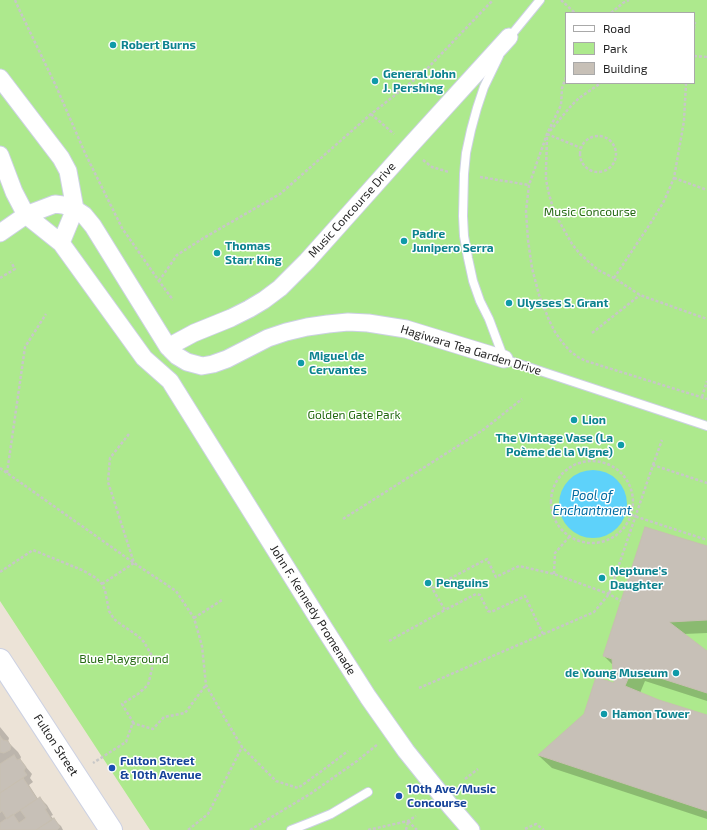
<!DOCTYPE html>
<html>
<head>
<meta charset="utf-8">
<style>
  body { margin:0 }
  #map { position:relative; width:707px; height:830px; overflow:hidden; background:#ece3d7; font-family:"Exo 2",sans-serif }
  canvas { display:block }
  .legend { position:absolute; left:565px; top:12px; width:130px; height:72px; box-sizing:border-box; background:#fff; border:1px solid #a9a9a9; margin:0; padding:5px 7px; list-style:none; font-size:12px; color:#272727 }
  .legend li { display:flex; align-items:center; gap:8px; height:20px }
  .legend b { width:20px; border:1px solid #a9a9a9 }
</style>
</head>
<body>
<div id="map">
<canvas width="707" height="830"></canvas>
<ul class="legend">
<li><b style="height:5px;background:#fff"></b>Road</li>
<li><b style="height:11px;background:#ade98d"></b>Park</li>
<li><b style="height:11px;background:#c7c0b7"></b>Building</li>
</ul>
</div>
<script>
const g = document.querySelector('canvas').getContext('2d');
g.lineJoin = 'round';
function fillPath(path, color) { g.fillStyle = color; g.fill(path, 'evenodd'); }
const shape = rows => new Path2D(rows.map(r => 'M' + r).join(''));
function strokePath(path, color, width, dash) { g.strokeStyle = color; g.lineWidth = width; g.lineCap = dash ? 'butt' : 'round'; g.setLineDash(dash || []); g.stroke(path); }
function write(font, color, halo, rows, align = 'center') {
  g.font = font + ' "Exo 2",sans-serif'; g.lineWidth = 3; g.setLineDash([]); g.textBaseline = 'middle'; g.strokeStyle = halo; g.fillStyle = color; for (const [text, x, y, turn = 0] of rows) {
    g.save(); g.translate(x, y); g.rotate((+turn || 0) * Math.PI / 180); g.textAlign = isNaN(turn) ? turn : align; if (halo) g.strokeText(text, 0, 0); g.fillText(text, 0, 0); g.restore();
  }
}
fillPath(shape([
  [0,0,707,0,707,830,150,830,0,601],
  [566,13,694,13,694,83,566,83]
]), '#ade98d');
fillPath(shape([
  '559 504a34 34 0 1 1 68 0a34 34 0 1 1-68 0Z'
]), '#5ed2fa');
fillPath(shape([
  [707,547,707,633,684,634,707,652,707,701,645,681,640,693,658,701,707,716,707,819,552,768,539,756,585,715,615,684,613,665,604,656],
  [0,727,9,738,8,742,18,752,21,757,20,760,32,774,30,778,33,782,29,785,38,799,40,798,47,805,53,815,51,816,54,820,61,826,63,830,0,830]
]), '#0003');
const building = shape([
  [645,527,707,546,707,620,669,622,707,651,707,693,632,669,625,686,659,700,707,715,707,811,538,755,584,714,596,677,614,683,612,659,603,656,645,527],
  [0,736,3,740,8,741,11,746,10,750,4,753,0,752,0,736],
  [14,755,17,760,20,759,26,767,24,771,27,775,0,793,0,764,14,755],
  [23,778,37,799,7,819,2,811,0,813,0,793,23,778],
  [40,797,47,808,45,809,52,820,36,830,0,830,0,823,13,814,19,823,26,818,20,810,40,797],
  [54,818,60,827,57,830,36,830,54,818]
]);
fillPath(building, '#c7c0b7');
strokePath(building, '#c7bfb1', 1);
const lane = shape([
  [508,39,540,0],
  [499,56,484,87,477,108,471,130,466,153,464,174,463,216,464,236,468,258,473,281,480,301,489,319,504,359,707,426],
  [291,830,309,823,331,814,368,792]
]);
const street = shape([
  [0,78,61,158,68,171,75,209,61,243],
  [0,155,14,192,26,215,61,243,144,358,170,381,324,628,368,697,406,751,451,807,471,830],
  [0,233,26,215,55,204,63,205,75,209,84,215,93,226,168,347,177,356,187,362,202,366,213,364,227,359,268,338,286,332,307,327,328,324,348,322,368,323,406,329,504,359],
  [168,347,194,333,231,318,249,309,264,300,280,288,307,261,408,148,509,37]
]);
const secondary = shape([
  [0,660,111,830]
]);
strokePath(lane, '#ccd1e3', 10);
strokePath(street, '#ccd1e3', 19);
strokePath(secondary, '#ccd1e3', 24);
strokePath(shape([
  [15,0,18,7,56,86,85,153,122,228,159,281,173,300],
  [561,0,575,13],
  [611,13,623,3,629,0],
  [694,29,695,22],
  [694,56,707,57],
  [566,77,562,88,561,105,547,134,529,185,526,211,528,240,532,268,539,295,549,320,555,332,562,342,570,351,578,357,586,361,707,399],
  [371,114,394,134],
  [550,131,570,107,579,98,601,83],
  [547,134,581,148],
  '580 154a18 18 0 1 1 36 0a18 18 0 1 1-36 0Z',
  [547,137,546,169,546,180,549,194,553,208,559,221,572,244,580,254,598,270,614,278,640,295,707,319],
  [423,160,432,167,449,172],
  [480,177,529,185],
  [674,178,707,190],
  [0,278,15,269,11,262],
  [614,278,652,221,664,201,674,178,684,121,686,83],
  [159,281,177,255,202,239,280,194,371,114,423,73,493,0],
  [592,333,640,295],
  [702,397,707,381],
  '551 502a41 41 0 1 1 82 0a41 41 0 1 1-82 0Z',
  [653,465,662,440],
  [0,468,134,563,176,591,194,618,202,646,206,685,220,710,242,747,276,781,298,788,319,773,348,751],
  [7,473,25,347,46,314],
  [631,515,707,540],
  [343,519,483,430,522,399],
  [0,572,33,550,82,570,96,578,102,584,105,590,109,611,114,619,119,623,138,636,144,642,152,656,152,669,148,685,138,694,122,704,133,722,126,742,93,763],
  [554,574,555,553,570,536],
  [102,584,134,563,108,482,110,458,129,434],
  [194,618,222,600],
  [543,634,525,596,491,612,488,611,480,595,476,594,445,610,432,588,487,559,496,577,519,566,554,574,609,594,621,601],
  [389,641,445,610],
  [419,688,594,612,609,594,653,465,707,483],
  [132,723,153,729,164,717,185,713,206,685],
  [465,779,478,769],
  [408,821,417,830],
  [525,829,536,824,544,830],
  [188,830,208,814,242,747],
  [250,830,310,794,357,761,378,744],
  [368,830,408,821,416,816],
  [406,830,408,822]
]), '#c7c7c7', 2.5, [3, 2]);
strokePath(lane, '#fff', 8);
strokePath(street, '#fff', 17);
strokePath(secondary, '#fff', 22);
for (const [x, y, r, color] of [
  [113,45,4,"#0f9aa8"],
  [375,81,4,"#0f9aa8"],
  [404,241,4,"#0f9aa8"],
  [217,253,4,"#0f9aa8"],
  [509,303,4,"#0f9aa8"],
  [301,363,4,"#0f9aa8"],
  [574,420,4,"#0f9aa8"],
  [621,445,4,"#0f9aa8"],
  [602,578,4,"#0f9aa8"],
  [428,583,4,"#0f9aa8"],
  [676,673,4,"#0f9aa8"],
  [604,714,4,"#0f9aa8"],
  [112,768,4,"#1a4fb4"],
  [399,796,4,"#1a4fb4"]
]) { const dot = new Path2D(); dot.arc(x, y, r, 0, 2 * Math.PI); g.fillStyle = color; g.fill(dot); strokePath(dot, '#fff', 1.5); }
write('bold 12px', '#0d838f', '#fff', [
  ["Robert Burns",121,45],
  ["General John",383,74],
  ["J. Pershing",383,88],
  ["Padre",412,234],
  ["Junipero Serra",412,248],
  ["Thomas",225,246],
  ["Starr King",225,260],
  ["Ulysses S. Grant",517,303],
  ["Miguel de",309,356],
  ["Cervantes",309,370],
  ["Lion",582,420],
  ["The Vintage Vase (La",613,438,"right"],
  ["Poème de la Vigne)",613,452,"right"],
  ["Neptune’s",610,571],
  ["Daughter",610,585],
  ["Penguins",436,583],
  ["de Young Museum",668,673,"right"],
  ["Hamon Tower",612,714]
], 'left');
write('12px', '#272727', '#fff', [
  ["Music Concourse Drive",352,210,-48],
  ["Hagiwara Tea Garden Drive",471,350,17],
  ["John F. Kennedy Promenade",313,610,58],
  ["Fulton Street",56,745,57]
]);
write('12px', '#256a12', '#fff', [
  ["Music Concourse",590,212],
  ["Golden Gate Park",354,415],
  ["Blue Playground",124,659]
]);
write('bold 12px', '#164399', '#fff', [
  ["Fulton Street",120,761],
  ["& 10th Avenue",120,775],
  ["10th Ave/Music",407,789],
  ["Concourse",407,803]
], 'left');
write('italic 13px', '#006ca2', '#fff', [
  ["Pool of",592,496],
  ["Enchantment",592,511]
]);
</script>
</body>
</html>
